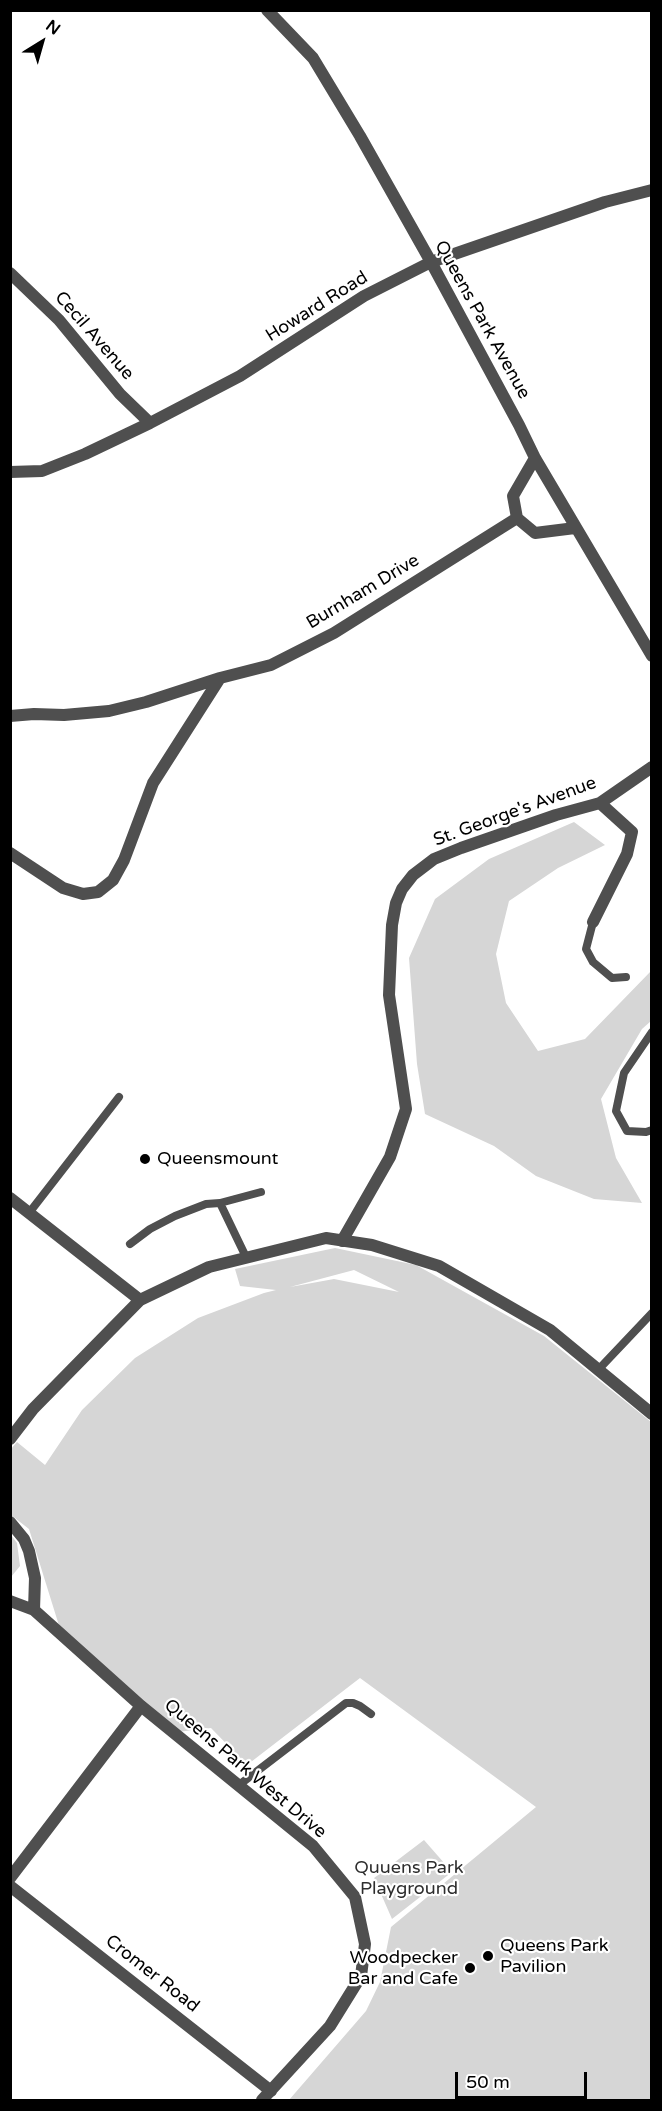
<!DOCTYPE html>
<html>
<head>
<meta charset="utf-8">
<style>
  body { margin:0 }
  #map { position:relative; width:662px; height:2111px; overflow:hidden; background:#fff; font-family:"Varela Round",sans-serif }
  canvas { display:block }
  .frame { position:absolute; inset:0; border:12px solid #000; pointer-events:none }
  .north { position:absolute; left:12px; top:12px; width:60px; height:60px; -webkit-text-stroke:4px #fff; paint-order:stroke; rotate:37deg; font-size:16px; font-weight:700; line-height:24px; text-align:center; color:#000 }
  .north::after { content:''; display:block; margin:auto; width:21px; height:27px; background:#000; clip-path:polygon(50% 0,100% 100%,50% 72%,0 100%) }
  .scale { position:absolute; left:455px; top:2072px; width:132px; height:27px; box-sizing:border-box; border:3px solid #000; border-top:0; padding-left:8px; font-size:18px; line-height:21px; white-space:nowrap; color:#000; -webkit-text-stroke:4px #fff; paint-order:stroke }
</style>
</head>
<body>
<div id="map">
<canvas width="662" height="2111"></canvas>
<div class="frame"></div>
<div class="north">N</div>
<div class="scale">50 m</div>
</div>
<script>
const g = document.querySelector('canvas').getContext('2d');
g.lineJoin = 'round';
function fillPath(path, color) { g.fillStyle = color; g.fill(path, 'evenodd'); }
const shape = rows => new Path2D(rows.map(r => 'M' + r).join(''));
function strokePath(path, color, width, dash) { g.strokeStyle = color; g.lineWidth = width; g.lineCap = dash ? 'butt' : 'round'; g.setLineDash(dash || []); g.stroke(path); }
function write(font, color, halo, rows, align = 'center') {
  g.font = font + ' "Varela Round",sans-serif'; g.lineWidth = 4.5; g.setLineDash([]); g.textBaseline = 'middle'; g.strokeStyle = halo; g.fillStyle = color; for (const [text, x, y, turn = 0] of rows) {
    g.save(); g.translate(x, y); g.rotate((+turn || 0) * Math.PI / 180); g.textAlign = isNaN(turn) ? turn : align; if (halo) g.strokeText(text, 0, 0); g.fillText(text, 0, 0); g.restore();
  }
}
fillPath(shape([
  [574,822,605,845,558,868,509,901,496,954,506,1003,538,1051,585,1039,651,971,651,1021,642,1029,601,1099,616,1158,642,1203,594,1199,536,1176,494,1146,425,1114,417,1064,409,958,435,899,489,859],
  [335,1248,416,1265,544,1336,651,1422,651,2100,289,2100,366,2011,380,1982,391,1927,536,1807,360,1678,247,1765,211,1728,177,1732,61,1632,29,1529,11,1515,10,1450,17,1442,45,1465,82,1410,135,1358,198,1318,264,1293,276,1290,240,1286,235,1269],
  [354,1270,399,1292,334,1279,290,1287],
  [11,1535,17,1543,20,1566,11,1577],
  [424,1840,452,1872,392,1919,374,1878]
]), '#d6d6d6');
strokePath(shape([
  [593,922,586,949,593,962,612,978,626,977],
  [652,1032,624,1073,616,1111,627,1131,646,1132,652,1130],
  [220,1203,261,1192],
  [29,1213,119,1097],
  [130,1244,150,1229,175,1216,206,1204,220,1203,246,1257],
  [598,1370,652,1313],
  [239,1785,346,1703,353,1703,360,1706,371,1714]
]), '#4f4f4f', 8);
strokePath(shape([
  [267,10,313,58,360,136,431,262,519,425,535,458,652,656],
  [10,273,59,320,120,394,150,423],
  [535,458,513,496,517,518,535,533,575,528],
  [10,472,42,471,85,454,150,423,240,376,364,296,431,262,605,202,652,190],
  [10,716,34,714,64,715,109,711,146,702,220,678,271,665,334,633,517,518],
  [10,853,63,888,83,894,98,892,113,880,124,860,153,783,220,678],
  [593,922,627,854,632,832,600,803],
  [10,1198,140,1300],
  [342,1241,390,1157,406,1109,389,995,392,925,396,903,402,889,413,875,434,859,461,848,556,815,600,803,652,767],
  [10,1439,33,1409,140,1300,209,1267,326,1238,372,1245,439,1266,550,1330,652,1414],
  [10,1522,24,1539,29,1551,35,1578,34,1610],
  [10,1601,34,1610,141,1706,313,1846,355,1897,365,1944,361,1976,330,2026,262,2100],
  [10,1878,141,1706],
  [10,1886,271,2091]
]), '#4f4f4f', 12);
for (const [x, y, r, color] of [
  [145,1159,6,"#000"],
  [488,1956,6,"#000"],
  [470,1968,6,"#000"]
]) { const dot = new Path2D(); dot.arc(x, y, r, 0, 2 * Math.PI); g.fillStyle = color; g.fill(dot); strokePath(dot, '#fff', 2); }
write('18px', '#000', '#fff', [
  ["Howard Road",317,307,-32],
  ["Queens Park Avenue",482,320,61],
  ["Cecil Avenue",94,336,49],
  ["Burnham Drive",363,592,-31],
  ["St. George's Avenue",515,812,-20],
  ["Queens Park West Drive",245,1769,40],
  ["Cromer Road",152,1974,38]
]);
write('18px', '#000', '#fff', [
  ["Queensmount",157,1159],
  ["Queens Park",500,1946],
  ["Pavilion",500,1967],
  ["Woodpecker",458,1958,"right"],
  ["Bar and Cafe",458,1979,"right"]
], 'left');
write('18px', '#2d2d2d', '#fff', [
  ["Quuens Park",409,1868],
  ["Playground",409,1889]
]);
</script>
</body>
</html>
